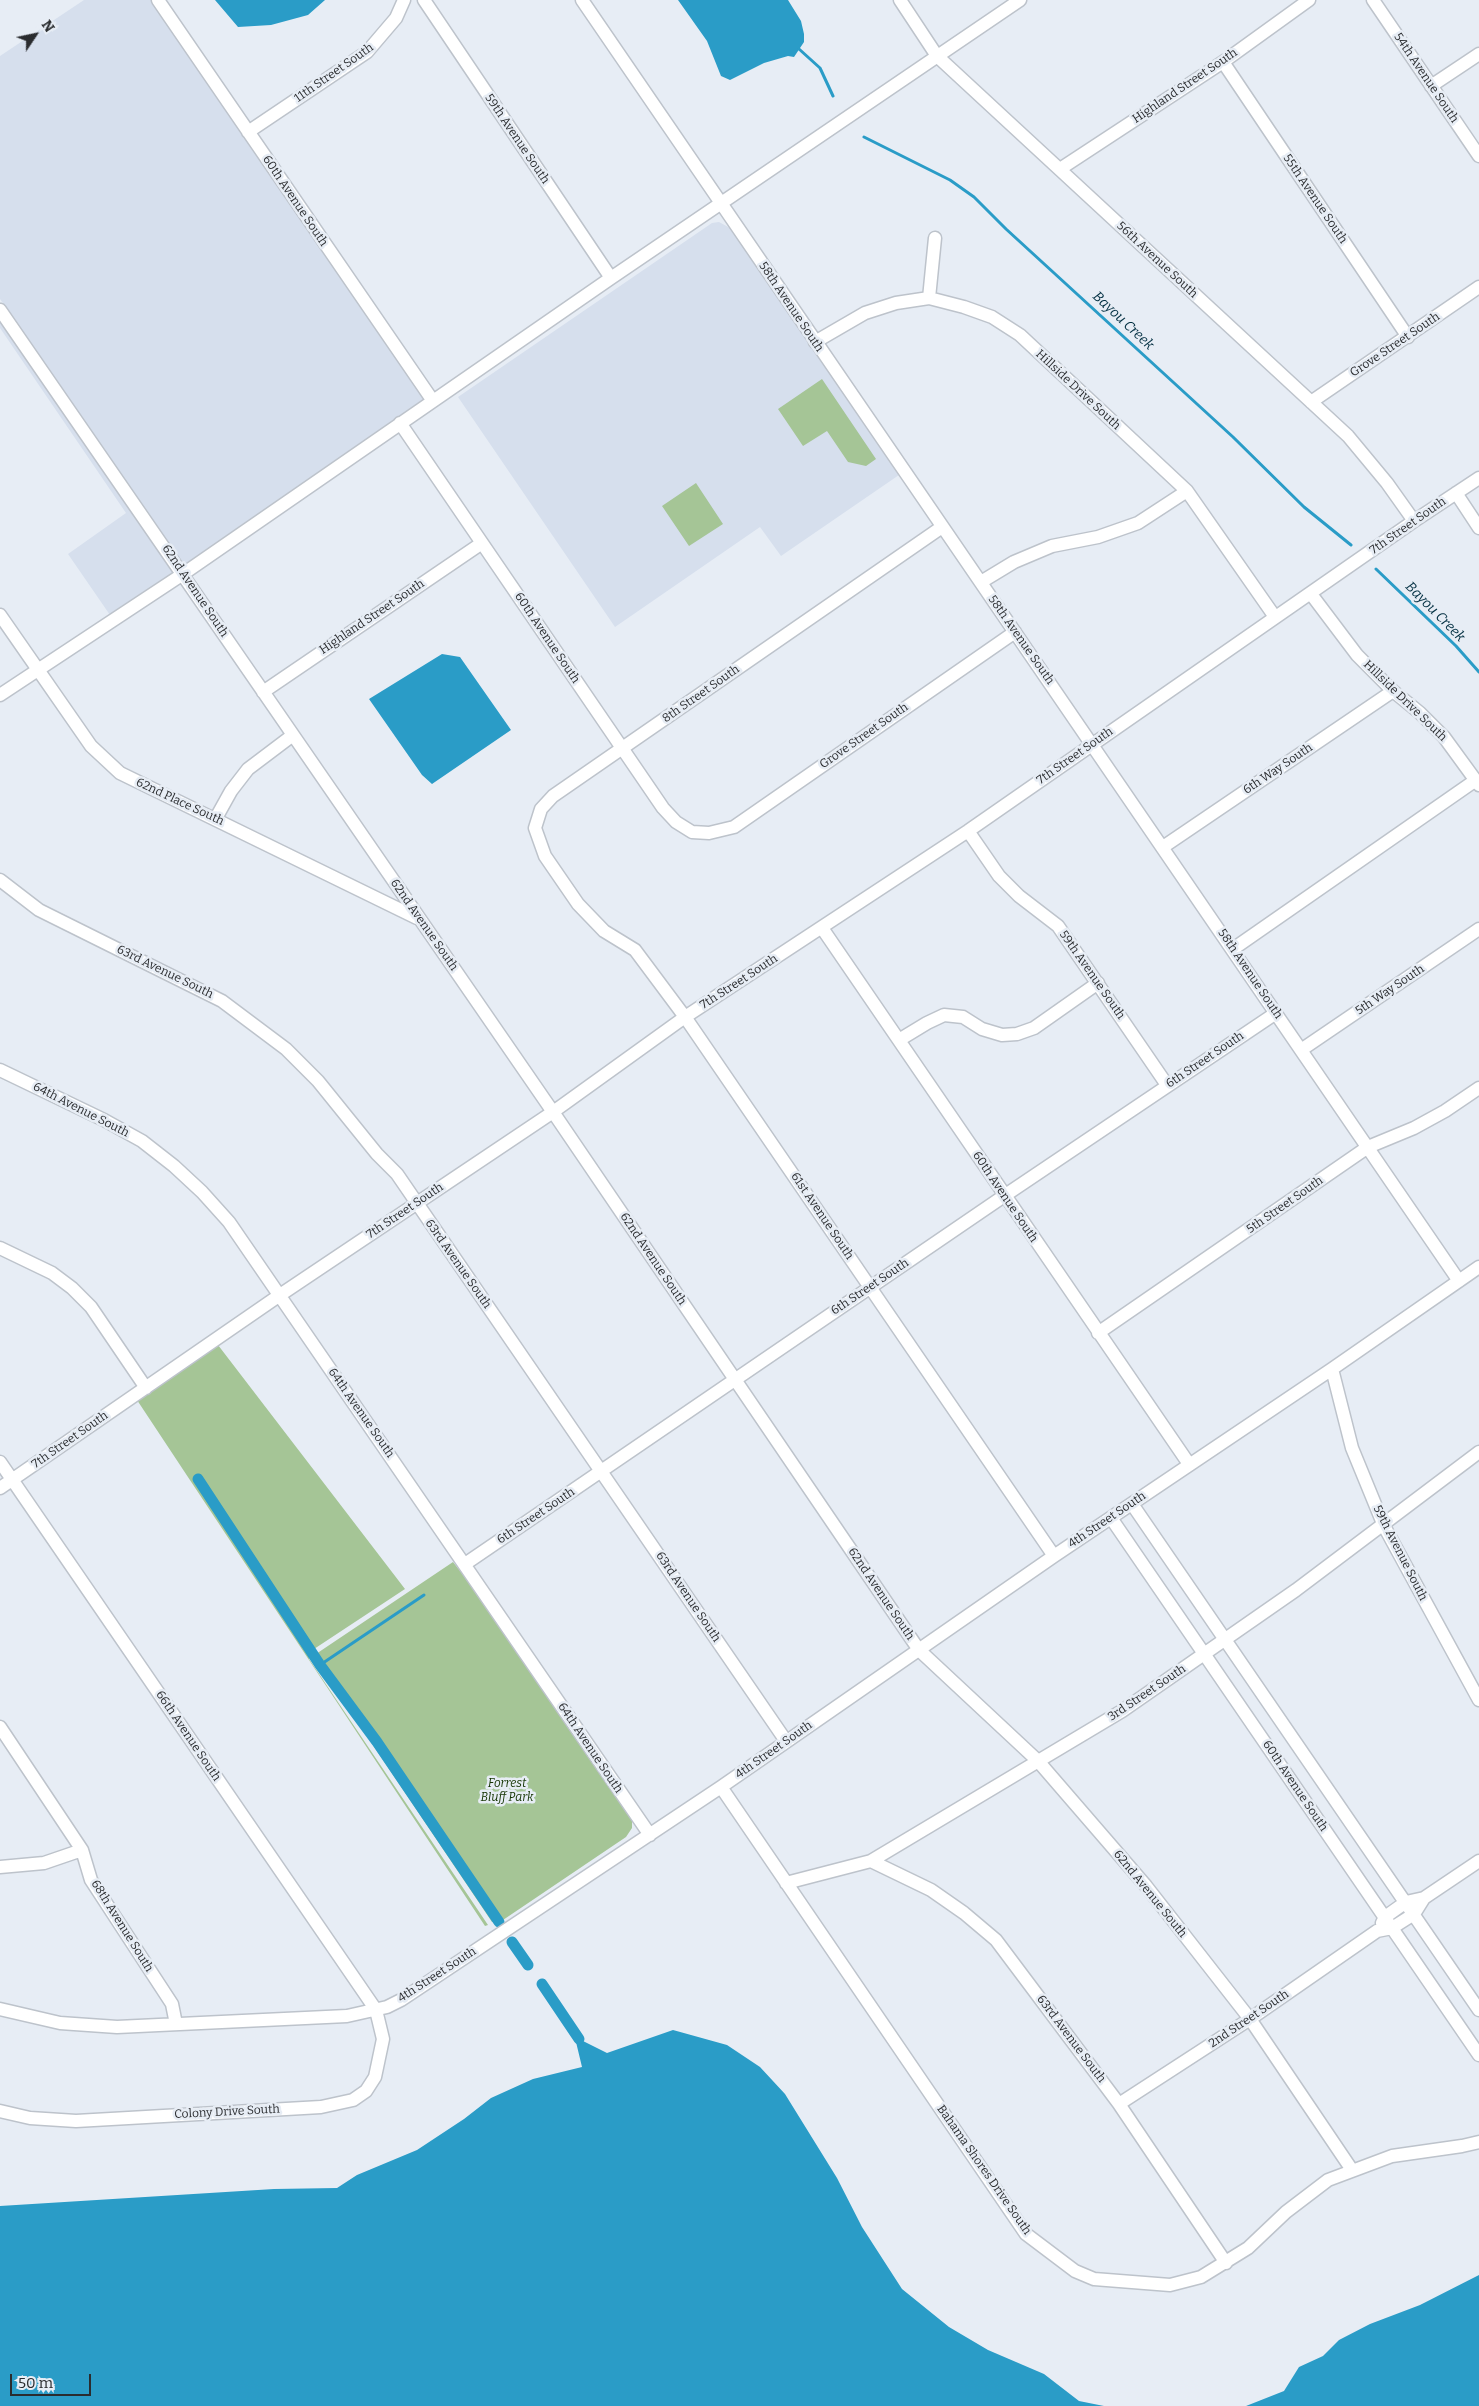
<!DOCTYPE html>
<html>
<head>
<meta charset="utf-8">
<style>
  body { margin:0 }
  #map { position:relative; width:1479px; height:2406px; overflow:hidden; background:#e7edf5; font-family:Bitter,serif }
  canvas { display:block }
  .north { position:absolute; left:10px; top:10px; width:50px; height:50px; -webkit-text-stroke:4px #e7edf5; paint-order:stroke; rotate:56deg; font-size:14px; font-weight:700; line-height:20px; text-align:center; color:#2a2c2f }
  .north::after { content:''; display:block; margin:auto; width:18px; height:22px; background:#2a2c2f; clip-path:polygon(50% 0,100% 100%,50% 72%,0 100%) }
  .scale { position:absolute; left:10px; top:2374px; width:81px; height:22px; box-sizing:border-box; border:2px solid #2a2c2f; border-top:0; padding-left:6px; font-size:15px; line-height:18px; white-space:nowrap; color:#2a2c2f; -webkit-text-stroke:4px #e7edf5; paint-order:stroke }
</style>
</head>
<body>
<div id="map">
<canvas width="1479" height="2406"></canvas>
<div class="north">N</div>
<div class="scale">50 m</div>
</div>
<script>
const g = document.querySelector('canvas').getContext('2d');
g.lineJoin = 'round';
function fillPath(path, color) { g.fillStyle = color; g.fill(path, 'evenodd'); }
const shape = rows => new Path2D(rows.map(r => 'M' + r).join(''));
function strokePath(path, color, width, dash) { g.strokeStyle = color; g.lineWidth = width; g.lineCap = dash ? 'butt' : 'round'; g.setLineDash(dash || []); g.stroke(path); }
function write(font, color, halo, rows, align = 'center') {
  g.font = font + ' Bitter,serif'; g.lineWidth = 5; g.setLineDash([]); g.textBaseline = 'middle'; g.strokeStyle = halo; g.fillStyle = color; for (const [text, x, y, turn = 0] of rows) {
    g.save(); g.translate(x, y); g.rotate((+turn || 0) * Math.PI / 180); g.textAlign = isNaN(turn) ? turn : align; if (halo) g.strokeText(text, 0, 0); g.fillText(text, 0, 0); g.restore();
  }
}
fillPath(shape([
  [84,0,151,0,424,400,185,566,0,299,0,56],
  [719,222,730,228,899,475,781,556,760,527,615,627,458,397,712,223],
  [0,321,175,573,110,615,68,554,126,513,0,328]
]), '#d6dfed');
fillPath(shape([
  [822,379,876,459,866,466,848,462,827,431,803,446,778,409],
  [696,483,723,524,689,546,662,506],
  [218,1345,405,1589,311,1651,309,1659,488,1925,485,1926,137,1400],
  [453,1562,469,1582,632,1820,632,1828,626,1837,503,1920,492,1922,313,1656]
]), '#a5c596');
fillPath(shape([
  [215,0,325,0,308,15,271,25,238,27],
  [678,0,788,0,801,21,804,34,804,42,794,57,788,56,764,63,730,80,721,76,707,41],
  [442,654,460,657,511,730,432,784,422,775,369,699],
  [673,2030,727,2045,760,2067,785,2094,837,2178,862,2227,902,2289,949,2327,988,2350,1044,2374,1079,2401,1104,2406,0,2406,0,2206,274,2189,337,2188,357,2175,417,2150,464,2119,491,2098,533,2079,582,2067,576,2042,579,2039,607,2053],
  [1479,2275,1479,2406,1246,2406,1284,2391,1299,2367,1323,2356,1339,2340,1370,2324,1420,2305]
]), '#2a9cc7');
strokePath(shape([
  [799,49,820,68,833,96],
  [864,137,950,180,974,197,1006,229,1233,437,1304,507,1351,545],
  [1376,569,1456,646,1479,672],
  [320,1665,424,1595]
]), '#2a9cc7', 3);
strokePath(shape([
  [198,1479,320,1665,377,1742,499,1922],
  [512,1942,528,1965],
  [542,1984,579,2039]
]), '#2a9cc7', 11);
const minor = shape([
  [158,0,433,401],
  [424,0,611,278],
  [582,0,1459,1281],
  [900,0,937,56,1348,436,1387,483,1414,521],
  [1373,0,1479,156],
  [1223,62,1408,337],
  [1431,86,1479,54],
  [248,132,367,52,396,18,404,0],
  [1060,169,1223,62,1309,0],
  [929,298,935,238],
  [0,310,553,1112,919,1650,1038,1761,1146,1886,1250,2019,1352,2170],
  [815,342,865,313,896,303,929,298,964,307,992,317,1020,335,1187,491,1275,617],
  [1311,402,1479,287],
  [400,423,663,808,676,822,692,832,709,833,734,827,1015,632],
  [1456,493,1479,528],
  [942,527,553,796,541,809,535,828,545,856,578,904,604,931,635,950,685,1017,1054,1556],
  [981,582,1014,562,1052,546,1098,537,1138,523,1187,491],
  [1311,594,1357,655,1393,691,1420,713,1444,737,1479,785],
  [0,615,91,746,120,773,417,918],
  [263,692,482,543],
  [0,695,183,574,611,278,1020,0],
  [216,818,231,791,248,769,293,735],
  [968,831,999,876,1019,896,1058,926,1167,1085],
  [1163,847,1393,691],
  [0,880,39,910,222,1001,286,1049,318,1081,377,1154,397,1174,786,1741],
  [822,928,1189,1464],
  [1233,949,1476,780],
  [899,1040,927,1023,944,1015,963,1017,982,1029,1002,1035,1017,1034,1034,1028,1098,983],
  [1301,1050,1479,929],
  [0,1070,104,1120,142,1141,174,1166,202,1192,229,1222,650,1835],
  [0,1248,52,1273,72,1288,91,1307,146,1388],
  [1098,1333,1368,1147,1414,1128,1445,1111,1479,1088],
  [1332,1369,1352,1448,1384,1526,1479,1700],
  [0,1462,376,2010,383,2039,375,2077,366,2091,353,2100,321,2107,76,2121,30,2118,0,2111],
  [0,1488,280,1295,553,1112,685,1017,968,831,1414,521,1479,478],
  [1132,1504,1479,2010],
  [1111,1518,1479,2055],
  [465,1564,1004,1196,1276,1013],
  [0,1727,82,1850,91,1880,172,2004,176,2024],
  [721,1787,1026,2234,1075,2271,1094,2279,1170,2285,1201,2277,1248,2248,1286,2212,1328,2180,1392,2156,1462,2146,1479,2142],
  [871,1861,931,1890,964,1913,996,1940,1119,2104,1226,2263],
  [0,1867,44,1863,82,1850],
  [786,1883,871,1861,1122,1711,1296,1590,1479,1452],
  [1382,1923,1385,1917,1406,1902,1424,1898,1479,1861],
  [0,2009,60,2023,117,2027,347,2016,387,2007,401,2000,721,1787,1054,1556,1332,1369,1479,1267],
  [1119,2104,1250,2019,1377,1931,1392,1928,1414,1914,1424,1898]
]);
strokePath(minor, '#bdc3cb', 15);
strokePath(minor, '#fff', 12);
write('12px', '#2a2c2f', '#e7edf5', [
  ["11th Street South",334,73,-35],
  ["54th Avenue South",1426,78,56],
  ["Highland Street South",1185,86,-34],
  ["59th Avenue South",517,139,56],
  ["55th Avenue South",1315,199,56],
  ["60th Avenue South",295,201,56],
  ["56th Avenue South",1157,260,43],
  ["58th Avenue South",791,307,56],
  ["Grove Street South",1395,345,-34],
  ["Hillside Drive South",1078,390,43],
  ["7th Street South",1408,526,-35],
  ["62nd Avenue South",195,591,56],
  ["Highland Street South",372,617,-34],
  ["60th Avenue South",547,638,56],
  ["58th Avenue South",1021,640,55],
  ["8th Street South",701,694,-35],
  ["Hillside Drive South",1405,701,44],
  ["Grove Street South",864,736,-35],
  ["7th Street South",1075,756,-35],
  ["6th Way South",1278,769,-34],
  ["62nd Place South",180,802,25],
  ["62nd Avenue South",424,925,55],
  ["63rd Avenue South",165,972,26],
  ["58th Avenue South",1250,974,56],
  ["59th Avenue South",1092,975,55],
  ["7th Street South",739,982,-33],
  ["5th Way South",1390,990,-34],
  ["6th Street South",1205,1060,-34],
  ["64th Avenue South",81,1110,27],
  ["60th Avenue South",1005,1197,56],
  ["5th Street South",1285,1205,-35],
  ["7th Street South",405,1211,-34],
  ["61st Avenue South",822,1216,56],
  ["62nd Avenue South",653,1259,56],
  ["63rd Avenue South",458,1264,55],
  ["6th Street South",870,1287,-34],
  ["64th Avenue South",361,1413,55],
  ["7th Street South",70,1440,-35],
  ["6th Street South",536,1516,-34],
  ["4th Street South",1107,1520,-34],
  ["59th Avenue South",1400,1553,63],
  ["62nd Avenue South",881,1594,56],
  ["63rd Avenue South",688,1597,56],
  ["3rd Street South",1147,1693,-34],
  ["66th Avenue South",188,1736,56],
  ["64th Avenue South",590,1748,56],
  ["4th Street South",774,1750,-35],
  ["60th Avenue South",1295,1786,56],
  ["62nd Avenue South",1150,1894,51],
  ["68th Avenue South",122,1926,58],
  ["4th Street South",437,1975,-33],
  ["2nd Street South",1249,2019,-34],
  ["63rd Avenue South",1071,2039,53],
  ["Colony Drive South",227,2112,-3],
  ["Bahama Shores Drive South",984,2170,55]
]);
write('italic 12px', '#143400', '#e7edf5', [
  ["Forrest",507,1784],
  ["Bluff Park",507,1798]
]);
write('italic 14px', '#002e40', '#e7edf5', [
  ["Bayou Creek",1123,321,43],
  ["Bayou Creek",1435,612,45]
]);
</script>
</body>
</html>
